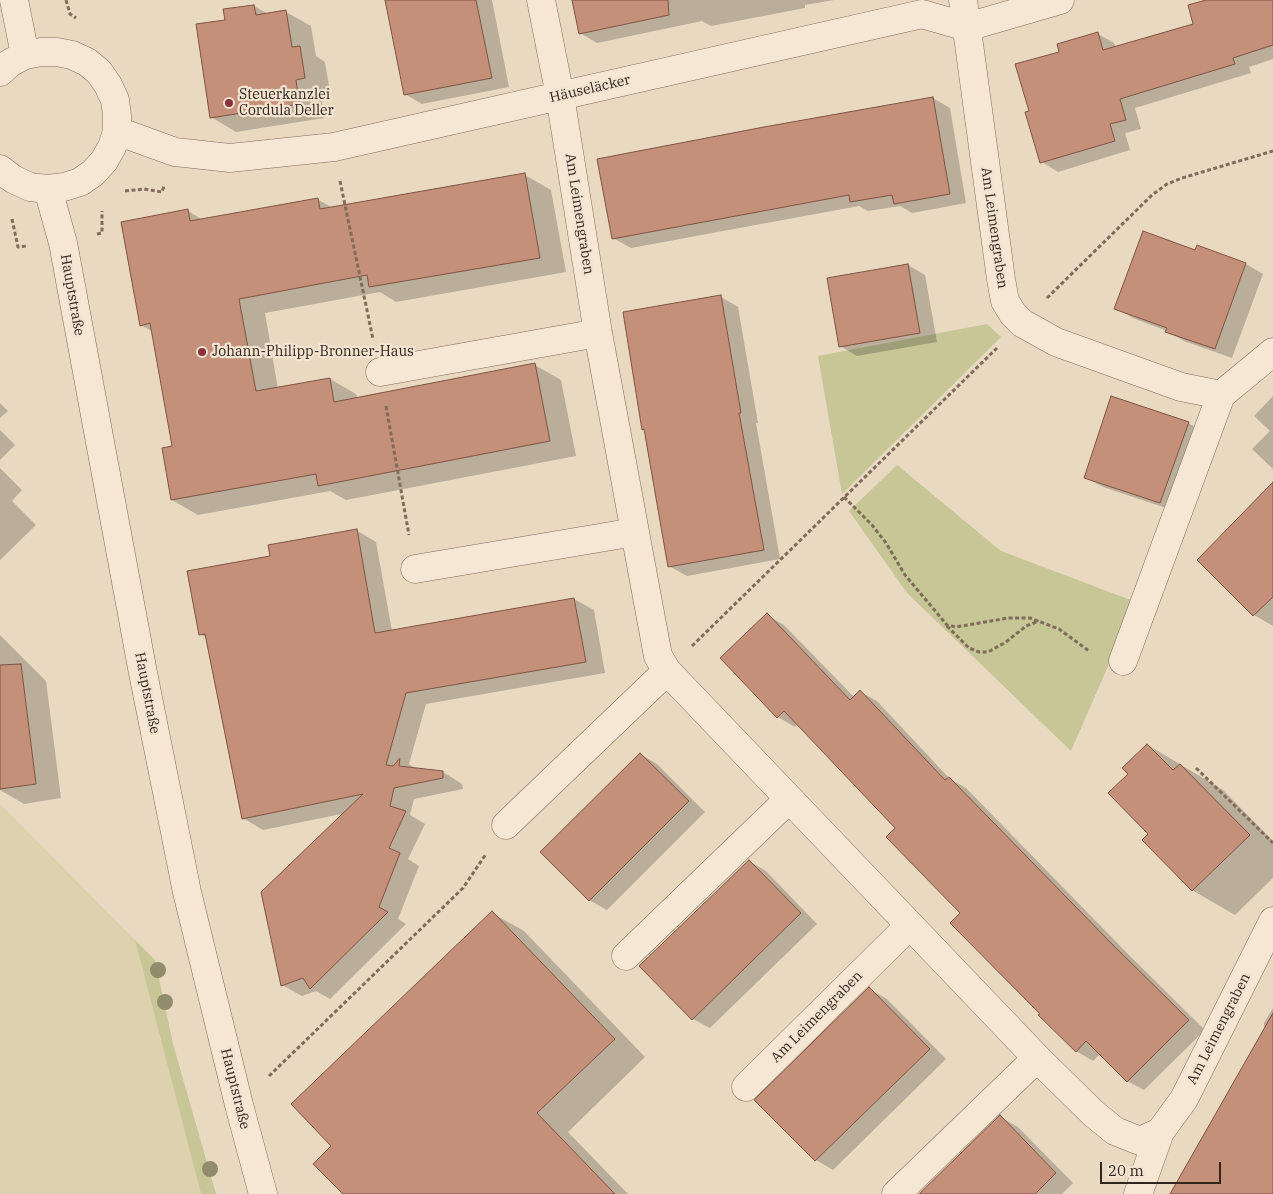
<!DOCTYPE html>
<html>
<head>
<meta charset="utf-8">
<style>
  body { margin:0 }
  #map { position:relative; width:1273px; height:1194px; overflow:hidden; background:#e9d9c1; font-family:"IBM Plex Serif",serif }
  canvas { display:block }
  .scale { position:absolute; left:1100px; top:1162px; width:121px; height:22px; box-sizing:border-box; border:2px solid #32251d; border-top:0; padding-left:6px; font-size:15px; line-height:18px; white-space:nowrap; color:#32251d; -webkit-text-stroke:4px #f2e4d0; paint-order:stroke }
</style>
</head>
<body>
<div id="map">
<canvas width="1273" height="1194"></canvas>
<div class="scale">20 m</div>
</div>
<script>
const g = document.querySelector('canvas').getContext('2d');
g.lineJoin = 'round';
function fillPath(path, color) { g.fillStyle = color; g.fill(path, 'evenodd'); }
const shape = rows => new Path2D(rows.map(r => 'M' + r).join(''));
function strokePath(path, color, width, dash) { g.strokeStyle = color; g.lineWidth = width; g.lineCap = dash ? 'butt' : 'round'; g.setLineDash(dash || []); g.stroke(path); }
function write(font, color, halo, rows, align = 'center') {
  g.font = font + ' "IBM Plex Serif",serif'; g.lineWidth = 4.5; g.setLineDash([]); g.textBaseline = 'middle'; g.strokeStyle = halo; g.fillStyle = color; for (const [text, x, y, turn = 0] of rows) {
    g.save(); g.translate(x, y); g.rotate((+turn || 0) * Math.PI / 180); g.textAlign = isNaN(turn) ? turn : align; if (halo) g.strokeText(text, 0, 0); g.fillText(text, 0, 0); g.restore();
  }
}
fillPath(shape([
  [0,804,135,940,201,1194,0,1194]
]), '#ded1af');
fillPath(shape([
  [987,324,1001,337,842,494,818,356],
  [897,465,1001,551,1136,602,1071,751,907,593,849,511],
  [135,940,155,960,173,1044,216,1194,201,1194]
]), '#c6c696');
fillPath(shape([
  [386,0,492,0,509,87,422,104,405,94],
  [573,0,834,0,805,5,805,8,711,26,702,21,597,43,580,33],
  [1210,0,1273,0,1273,59,1249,67,1251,73,1135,108,1141,129,1125,133,1130,150,1058,172,1042,162,1031,111,1061,52,1098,34,1114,43,1116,48,1195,24],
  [254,6,268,14,286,12,311,26,316,56,325,62,330,92,321,94,324,118,236,132,211,117,226,21],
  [933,98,950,108,966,203,912,213,900,206,868,211,859,206,631,248,613,238],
  [525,175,551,190,566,272,396,302,380,292,265,313,278,389,330,379,356,394,357,398,535,365,561,380,576,456,346,500,330,491,198,515,172,500,174,447,153,332,141,325,188,211,203,220,317,199,333,208],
  [1198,246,1246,264,1263,274,1232,358,1184,341,1167,331,1133,318,1116,308,1196,252],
  [908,265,925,275,937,342,857,356,840,346],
  [721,297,738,307,758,423,756,423,780,559,687,576,669,566,645,430,644,429],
  [1273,396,1273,469,1252,449,1270,431,1254,416],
  [0,403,8,411,0,418],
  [1188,423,1205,433,1178,512,1103,487,1085,477],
  [0,430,15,445,0,460],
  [0,468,22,490,12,501,36,525,0,560],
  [1273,483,1273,626,1254,615,1198,560],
  [356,530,376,542,392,631,574,599,594,610,605,673,426,704,409,764,418,770,443,772,462,784,463,789,414,799,410,815,425,824,408,859,419,866,398,919,406,924,330,999,316,991,302,996,282,985,346,813,263,830,243,818,207,638,200,634,272,557],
  [767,615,784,625,854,697,860,692,877,701,950,779,966,788,1128,954,1205,1030,1144,1090,1127,1081,1100,1054,1093,1061,1076,1051,1042,1014,897,829,798,724,795,727,778,717],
  [0,635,46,681,61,798,24,804,0,790],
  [1148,745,1223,790,1273,841,1273,878,1235,915,1192,890,1150,834,1130,774],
  [640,754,657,764,705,812,607,910,589,900],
  [749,861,766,871,817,924,710,1028,693,1019],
  [492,913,524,931,645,1057,568,1132,628,1194,344,1194,333,1146],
  [869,989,887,999,946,1059,833,1170,816,1160,756,1100],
  [1273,1008,1273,1194,1170,1194,1264,1031,1264,1023],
  [1000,1117,1018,1127,1073,1183,1062,1194,919,1194]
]), '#0003');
const building = shape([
  [385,0,476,0,492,78,404,95,385,0],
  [572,0,668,0,669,15,579,34,572,0],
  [1206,0,1273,0,1273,45,1233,58,1235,64,1120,99,1126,120,1110,124,1115,141,1040,163,1025,112,1029,111,1015,64,1059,52,1057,44,1098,32,1103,50,1193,24,1188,5,1206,0],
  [254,5,256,15,286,10,292,47,300,46,305,78,296,80,299,104,210,118,196,24,225,20,223,9,254,5],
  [933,97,950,194,894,204,892,195,850,202,849,195,612,239,597,159,764,127,933,97],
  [525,173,540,258,369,287,367,275,239,299,256,391,330,378,334,402,535,363,550,441,318,486,316,474,171,500,162,448,172,446,150,323,140,326,121,222,188,209,190,221,318,198,320,209,525,173],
  [1143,231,1195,250,1197,245,1246,263,1215,349,1165,332,1167,328,1114,309,1143,231],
  [908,264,920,333,839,347,827,278,908,264],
  [721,295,741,413,739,413,764,550,668,567,644,429,642,430,623,312,721,295],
  [1111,396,1189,422,1160,503,1084,478,1111,396],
  [1273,482,1273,597,1253,616,1197,560,1273,482],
  [357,529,375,633,574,598,586,662,406,693,386,765,393,766,400,758,399,766,443,771,443,778,394,788,390,806,406,811,389,848,400,853,379,907,388,912,310,989,303,978,281,986,261,892,363,794,242,819,205,634,199,635,187,571,270,556,268,545,357,529],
  [767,613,850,700,860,690,945,780,949,777,1111,943,1189,1020,1127,1082,1086,1041,1076,1052,1038,1015,1040,1014,950,923,960,913,886,837,895,828,784,711,777,718,720,658,767,613],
  [21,664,36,784,0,789,0,665,21,664],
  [1147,744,1173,770,1180,764,1250,835,1192,891,1142,840,1148,834,1108,793,1128,774,1122,768,1147,744],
  [640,753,689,801,589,901,540,852,640,753],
  [749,860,801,913,692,1020,639,966,749,860],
  [492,911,615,1039,537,1113,615,1194,343,1194,313,1164,331,1146,291,1104,492,911],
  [869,987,930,1049,815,1161,754,1100,869,987],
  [1273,1013,1273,1194,1170,1194,1273,1013],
  [1000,1115,1056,1173,1035,1194,919,1194,1000,1115]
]);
fillPath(building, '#c4907a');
strokePath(building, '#7e5342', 1);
const minor = shape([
  [14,0,25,55],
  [541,0,560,96,598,333,658,656,667,671,1037,1058,1094,1114,1115,1131,1140,1141,1160,1132,1184,1099,1273,921],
  [963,0,1001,279,1005,301,1013,314,1022,323,1056,342,1181,387,1221,395,1273,352],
  [0,72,10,63,25,55,41,52,57,52,72,55,87,62,99,72,108,85,115,100,117,115,117,131,112,147,104,161,93,173,80,182,64,187,48,189,30,187,13,179,0,169],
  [117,131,175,152,230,158,334,147,922,14,967,27,1060,0],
  [48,189,63,243,143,673,187,892,239,1105,263,1194],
  [380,372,598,333],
  [415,569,635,532],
  [1123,661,1221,395],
  [506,825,667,671],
  [626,956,789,799],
  [746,1087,910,925],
  [896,1194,1037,1058],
  [1138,1194,1160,1132]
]);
strokePath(minor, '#816b5a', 29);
strokePath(shape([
  [66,0,70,14,76,18],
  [340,181,373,339],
  [125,191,144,189,162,192,164,186],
  [12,219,18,247,27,246],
  [97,234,102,233,102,211],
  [1047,298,1152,195,1167,184,1182,178,1273,151],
  [386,406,409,535],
  [844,497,872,525,886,543,905,575,947,625,956,627,1008,618,1030,618,1059,629,1089,651],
  [947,626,969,648,979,652,988,652,1006,642,1026,626,1039,621],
  [692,646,997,348],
  [1196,768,1273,843],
  [269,1076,463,888,486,854]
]), '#816b5a', 3, [4, 2.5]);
strokePath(minor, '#f5e7d3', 28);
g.fillStyle = '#908c6c';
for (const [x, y] of [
  [158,970],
  [165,1002],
  [210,1169]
]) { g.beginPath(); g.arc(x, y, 8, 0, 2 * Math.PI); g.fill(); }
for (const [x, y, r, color] of [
  [229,103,5,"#8b303b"],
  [202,352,5,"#8b303b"]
]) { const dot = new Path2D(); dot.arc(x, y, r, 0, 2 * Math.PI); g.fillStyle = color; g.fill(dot); strokePath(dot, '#f2e4d0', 2); }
write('14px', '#32251d', '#f2e4d0', [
  ["Häuseläcker",590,89,-13],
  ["Am Leimengraben",579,214,81],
  ["Am Leimengraben",994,228,82],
  ["Hauptstraße",72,295,80],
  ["Hauptstraße",147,693,79],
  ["Am Leimengraben",817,1017,-45],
  ["Am Leimengraben",1219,1029,-63],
  ["Hauptstraße",235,1089,76]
]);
write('14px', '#32251d', '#f2e4d0', [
  ["Steuerkanzlei",239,95],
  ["Cordula Deller",239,111],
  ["Johann-Philipp-Bronner-Haus",212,352]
], 'left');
</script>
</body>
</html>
